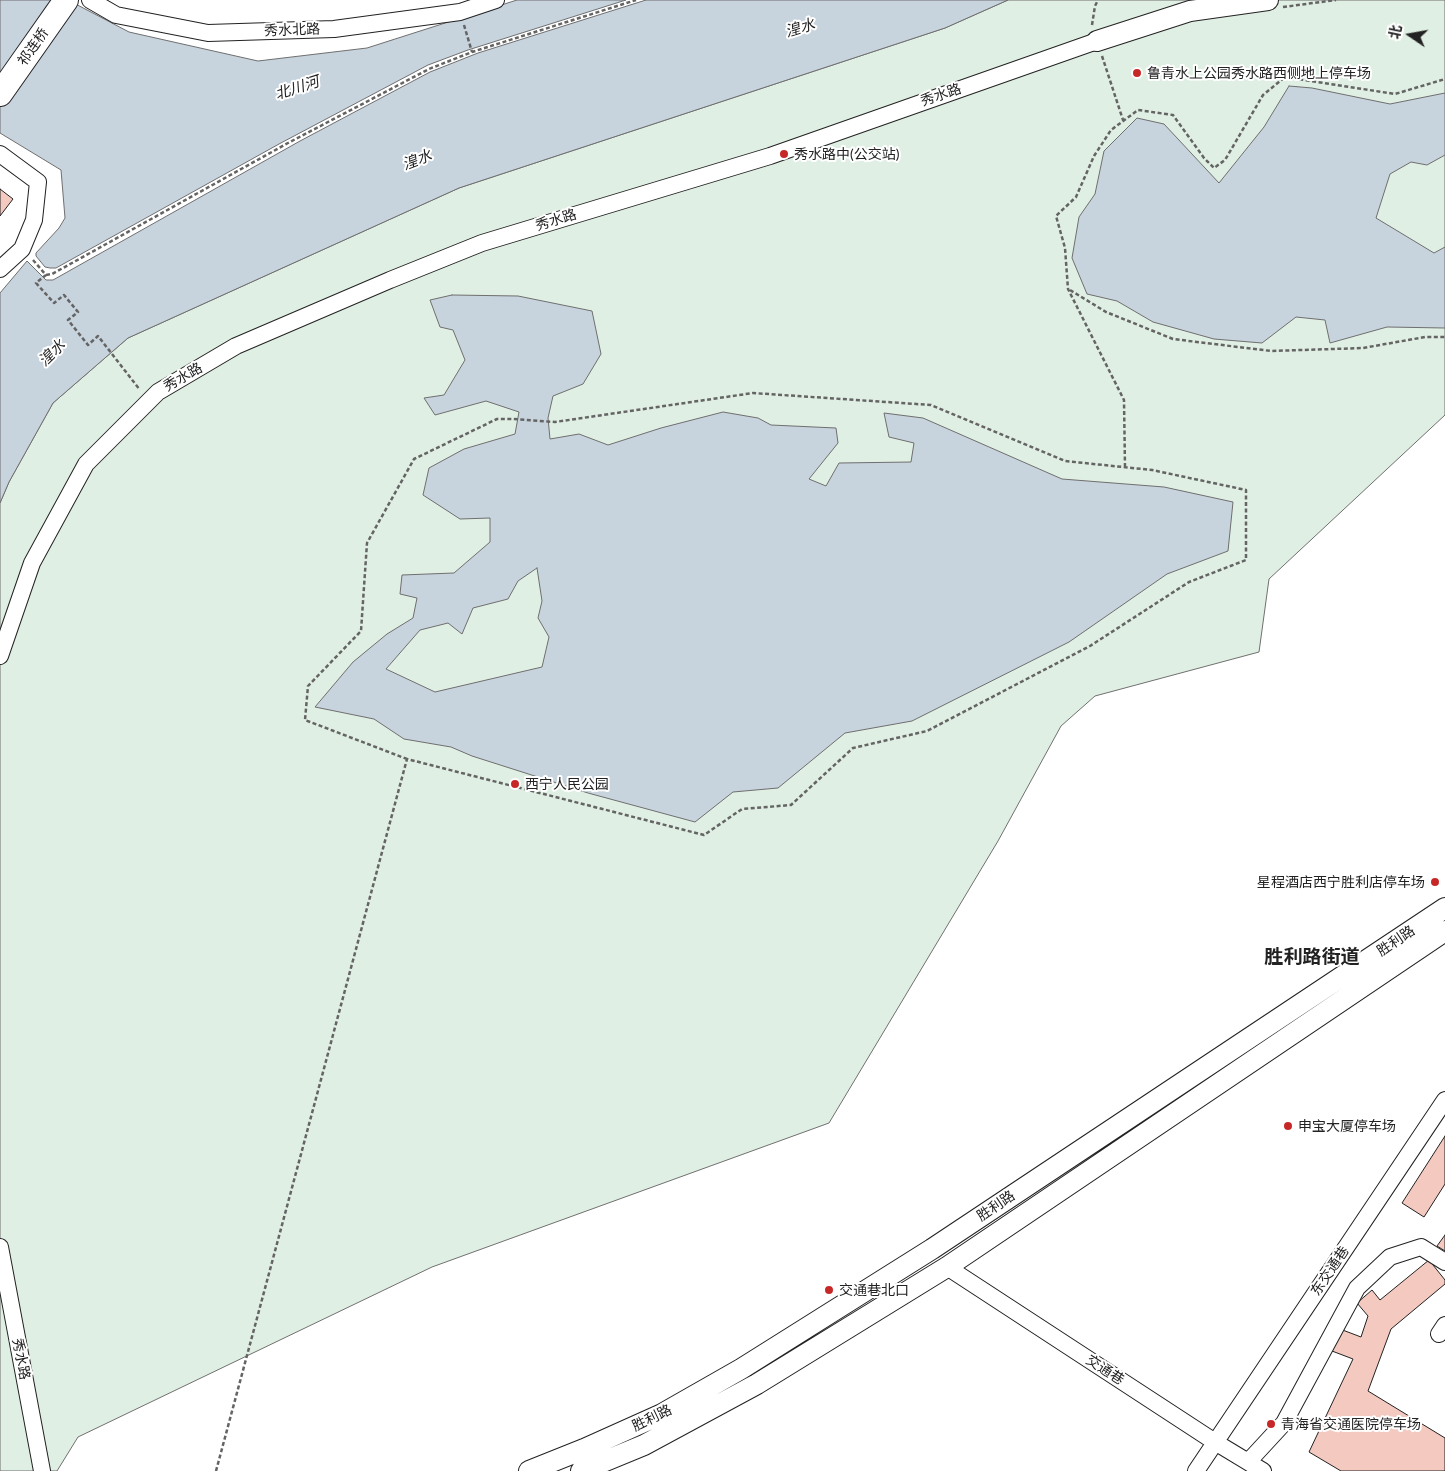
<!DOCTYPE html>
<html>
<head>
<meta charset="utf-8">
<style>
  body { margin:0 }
  #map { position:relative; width:1445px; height:1471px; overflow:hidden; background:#fff; font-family:Lato,"Noto Sans SC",sans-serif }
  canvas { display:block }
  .north { position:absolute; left:1385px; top:10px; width:50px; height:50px; -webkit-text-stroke:4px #fff; paint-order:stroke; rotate:282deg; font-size:14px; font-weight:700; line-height:20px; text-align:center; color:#222 }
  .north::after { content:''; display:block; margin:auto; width:18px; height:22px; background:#222; clip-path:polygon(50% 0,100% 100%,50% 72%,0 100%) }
</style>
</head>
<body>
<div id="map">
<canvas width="1445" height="1471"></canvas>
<div class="north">北</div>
</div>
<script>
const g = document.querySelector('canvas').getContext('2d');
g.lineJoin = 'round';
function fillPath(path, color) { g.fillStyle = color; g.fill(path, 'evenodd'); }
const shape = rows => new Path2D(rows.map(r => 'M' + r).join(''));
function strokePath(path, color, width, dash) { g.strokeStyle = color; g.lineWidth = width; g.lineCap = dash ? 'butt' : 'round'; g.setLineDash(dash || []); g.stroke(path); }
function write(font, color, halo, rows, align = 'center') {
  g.font = font + ' Lato,"Noto Sans SC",sans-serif'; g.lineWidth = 4; g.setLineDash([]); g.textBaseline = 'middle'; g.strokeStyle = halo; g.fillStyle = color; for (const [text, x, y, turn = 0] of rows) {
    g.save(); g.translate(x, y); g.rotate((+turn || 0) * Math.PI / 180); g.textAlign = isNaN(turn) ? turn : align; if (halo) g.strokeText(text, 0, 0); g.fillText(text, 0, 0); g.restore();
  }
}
const green = shape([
  [1008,0,1445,0,1445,415,1269,579,1259,652,1095,696,1061,726,998,841,829,1123,432,1267,78,1437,57,1471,0,1471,0,503,9,482,53,403,128,338,459,188,945,28,1008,0]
]);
fillPath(green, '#e0efe3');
strokePath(green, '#6f6f6f', 1);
const water = shape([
  [0,0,68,0,129,32,258,61,367,48,517,0,626,0,468,50,428,65,279,144,56,268,50,268,45,267,36,256,36,253,59,228,65,218,61,170,0,133,0,0],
  [646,0,1008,0,945,28,459,188,128,338,53,403,9,482,0,503,0,293,27,261,46,280,53,280,300,141,430,72,478,53,646,0],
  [1289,86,1312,88,1390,104,1445,93,1445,155,1427,165,1411,162,1390,174,1376,218,1434,253,1445,247,1445,328,1387,327,1330,343,1325,320,1296,317,1262,343,1214,339,1153,322,1117,301,1087,294,1072,258,1079,217,1095,194,1104,151,1137,118,1164,124,1219,183,1264,127,1289,86],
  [452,295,518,296,592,311,601,354,583,384,553,396,548,418,550,439,579,434,608,445,661,428,723,412,758,418,771,425,836,428,838,443,809,479,826,486,839,463,911,462,914,443,889,437,884,413,923,418,1062,479,1164,487,1233,502,1228,551,1167,574,1069,642,912,721,845,733,778,788,733,792,695,822,588,793,472,756,451,747,404,739,374,719,315,707,353,662,387,634,413,618,417,598,400,594,402,575,454,573,490,542,490,518,460,519,423,495,429,468,464,449,515,434,519,412,486,401,435,415,424,398,444,395,465,360,453,330,440,327,430,300,452,295],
  [537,568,542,601,538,618,549,637,542,667,435,692,386,669,420,630,448,623,462,634,473,608,508,599,518,581,537,568]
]);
fillPath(water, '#c7d3dd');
strokePath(water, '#6f6f6f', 1);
const building = shape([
  [0,189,13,199,0,216,0,189],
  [1445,1136,1445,1184,1424,1217,1402,1203,1445,1136],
  [1445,1235,1445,1251,1437,1246,1445,1235],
  [1429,1260,1445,1280,1445,1284,1391,1329,1368,1391,1445,1438,1445,1471,1341,1471,1309,1452,1353,1359,1332,1351,1340,1329,1361,1337,1368,1316,1357,1303,1372,1290,1380,1300,1429,1260]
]);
fillPath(building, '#f3c9c0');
strokePath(building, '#222', 1);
const minor = shape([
  [90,0,116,15,208,33,334,29,460,12,496,0],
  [0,154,38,182,34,220,22,249,0,269],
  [0,656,32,563,86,464,158,392,236,346,390,280,482,243,770,156,1097,41],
  [0,1247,42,1471],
  [947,1267,1215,1442,1263,1471],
  [1439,1334,1445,1325],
  [1248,1462,1284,1423,1357,1288,1390,1257,1421,1247,1445,1262],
  [1196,1471,1445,1100]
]);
const major = shape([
  [1097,41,1190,11,1268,0],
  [529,1471,584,1449,662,1414,741,1369,932,1249,1445,908],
  [581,1471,644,1445,757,1384,947,1267,1445,931]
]);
const highway = shape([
  [0,94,66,0]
]);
strokePath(minor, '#222', 18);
strokePath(major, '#222', 22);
strokePath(highway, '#222', 26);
strokePath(shape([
  [1283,7,1336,0],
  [464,25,472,52],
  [1092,25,1095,6,1098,0],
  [1102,56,1123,120],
  [33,260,46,275,36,283,54,303,64,295,78,312,68,320,88,345,98,336,140,390],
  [46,275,52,274,63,268,288,143,429,69,472,52,636,0],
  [1070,290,1106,312,1173,339,1271,351,1363,348,1425,337,1445,337],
  [1125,467,1124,400,1068,289,1065,248,1056,216,1076,197,1094,156,1111,130,1138,110,1173,115,1204,158,1214,168,1225,160,1263,95,1285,77,1395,94,1445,79],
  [216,1471,407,759,704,835,742,809,791,805,853,748,927,731,1090,646,1189,582,1246,560,1246,490,1152,470,1065,461,931,405,753,393,555,422,513,419,497,419,414,459,367,543,361,631,308,686,305,720,407,759]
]), '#646464', 2.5, [4, 2.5]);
strokePath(minor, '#fff', 16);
strokePath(major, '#fff', 20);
strokePath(highway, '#fff', 24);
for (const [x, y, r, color] of [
  [1137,73,5,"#c62828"],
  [784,154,5,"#c62828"],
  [515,784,5,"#c62828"],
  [1435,882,5,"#c62828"],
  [1288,1126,5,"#c62828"],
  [829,1290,5,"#c62828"],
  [1271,1424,5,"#c62828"]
]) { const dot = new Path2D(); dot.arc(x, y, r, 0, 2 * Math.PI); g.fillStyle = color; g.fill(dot); strokePath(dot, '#fff', 2); }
write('14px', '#222', '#fff', [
  ["秀水北路",292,30,-2],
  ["祁连桥",33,47,-55],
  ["秀水路",941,95,-19],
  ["秀水路",556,220,-17],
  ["秀水路",183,377,-30],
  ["胜利路",1396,941,-34],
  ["胜利路",996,1206,-34],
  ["东交通巷",1330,1271,-56],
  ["秀水路",21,1359,79],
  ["交通巷",1105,1370,33],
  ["胜利路",652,1418,-26]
]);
write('14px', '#222', '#fff', [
  ["鲁青水上公园秀水路西侧地上停车场",1147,73],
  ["秀水路中(公交站)",794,154],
  ["西宁人民公园",525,784],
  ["星程酒店西宁胜利店停车场",1425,882,"right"],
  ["申宝大厦停车场",1298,1126],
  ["交通巷北口",839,1290],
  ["青海省交通医院停车场",1281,1424]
], 'left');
write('italic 15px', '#222', '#fff', [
  ["湟水",800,28,-17],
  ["北川河",297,88,-18],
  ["湟水",417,160,-21],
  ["湟水",52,353,-45]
]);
write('bold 19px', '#222', '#fff', [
  ["胜利路街道",1312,957]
]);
</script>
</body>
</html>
